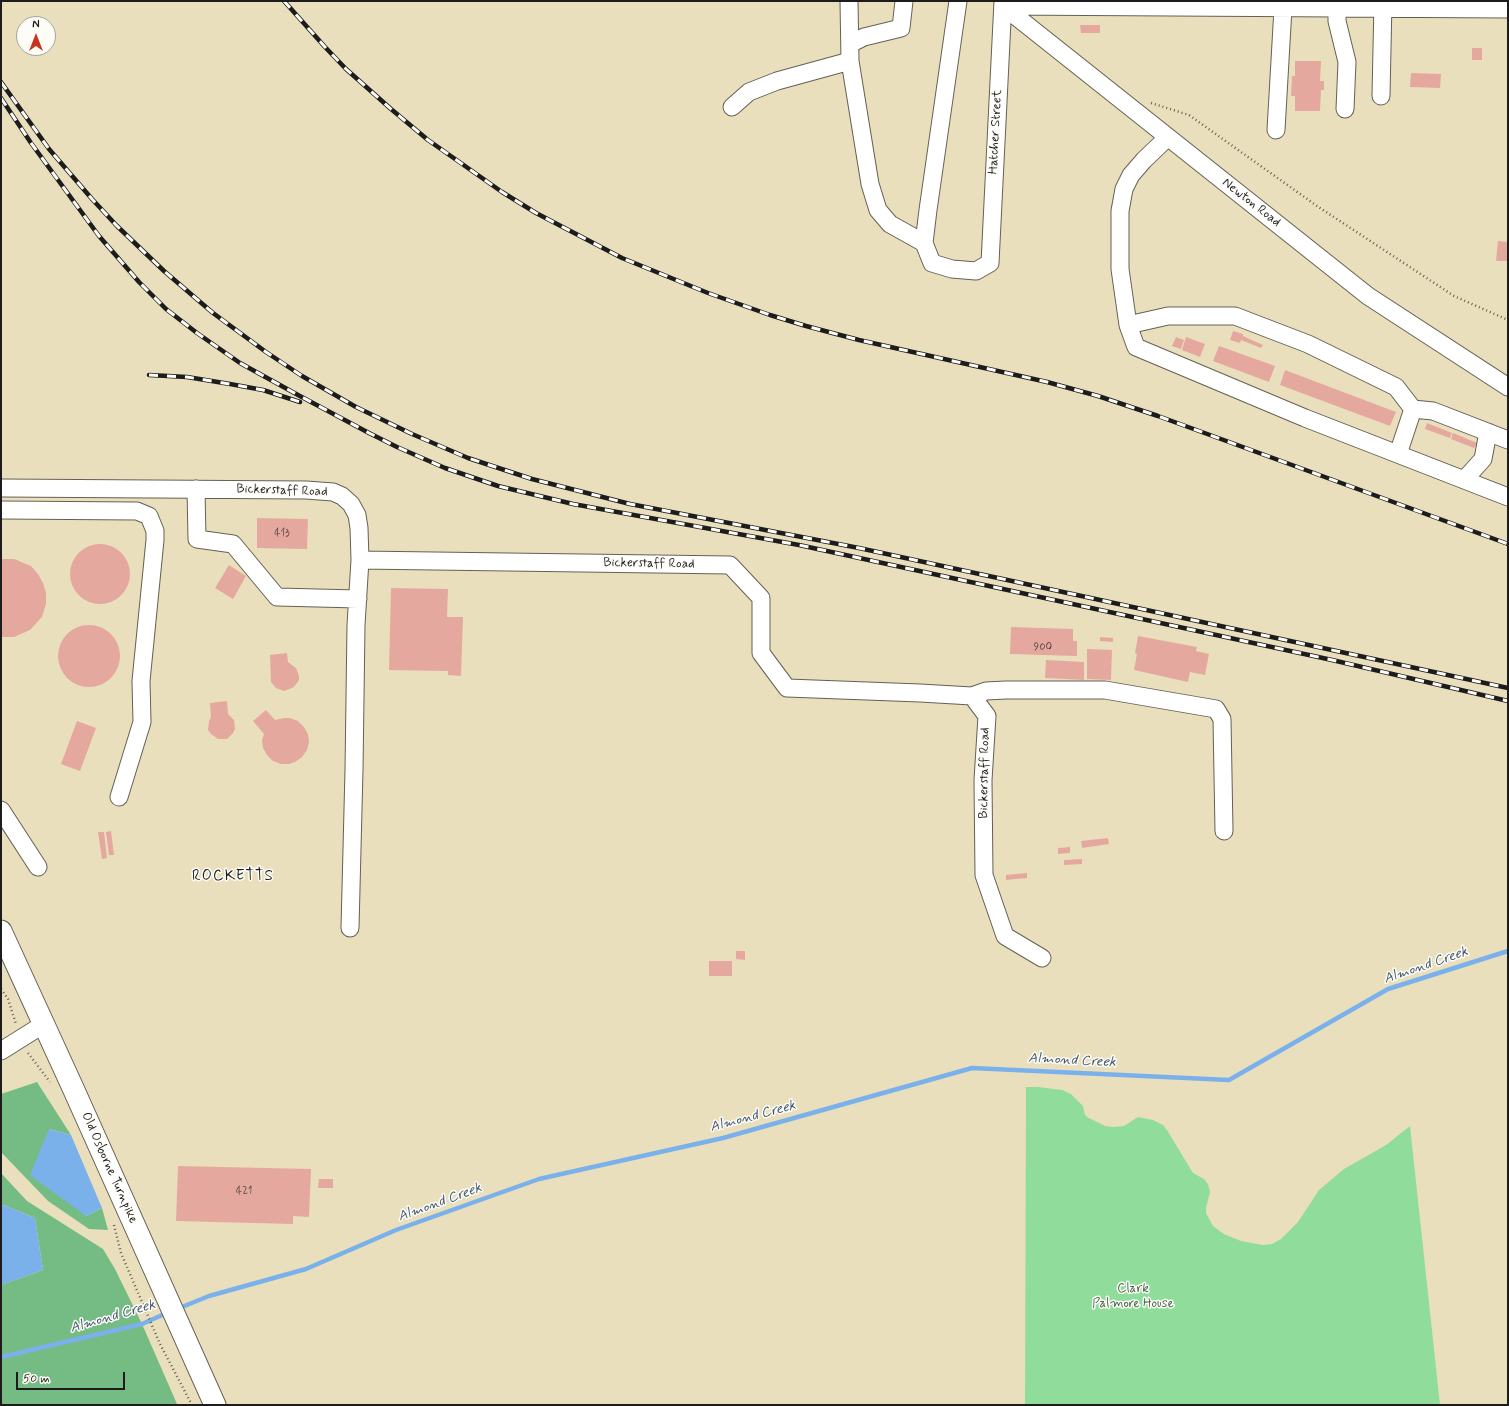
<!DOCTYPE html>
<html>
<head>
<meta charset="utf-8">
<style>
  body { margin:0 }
  #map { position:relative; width:1509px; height:1406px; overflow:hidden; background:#eadfbc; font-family:Mynerve,sans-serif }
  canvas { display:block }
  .frame { position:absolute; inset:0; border:2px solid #1c1c1c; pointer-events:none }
  .north { position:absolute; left:16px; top:16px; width:40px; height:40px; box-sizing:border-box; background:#fdfcf7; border:1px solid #a3a29f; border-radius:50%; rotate:0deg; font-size:11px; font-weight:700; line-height:16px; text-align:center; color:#1c1c1c }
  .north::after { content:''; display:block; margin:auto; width:14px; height:18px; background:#c8321e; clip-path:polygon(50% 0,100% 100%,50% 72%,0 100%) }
  .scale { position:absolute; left:16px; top:1372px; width:109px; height:18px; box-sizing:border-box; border:2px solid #1c1c1c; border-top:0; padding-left:5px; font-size:12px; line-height:14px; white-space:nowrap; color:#1c1c1c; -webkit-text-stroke:3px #fdfcf7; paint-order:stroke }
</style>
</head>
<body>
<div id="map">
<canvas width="1509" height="1406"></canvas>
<div class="frame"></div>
<div class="north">N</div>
<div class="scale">50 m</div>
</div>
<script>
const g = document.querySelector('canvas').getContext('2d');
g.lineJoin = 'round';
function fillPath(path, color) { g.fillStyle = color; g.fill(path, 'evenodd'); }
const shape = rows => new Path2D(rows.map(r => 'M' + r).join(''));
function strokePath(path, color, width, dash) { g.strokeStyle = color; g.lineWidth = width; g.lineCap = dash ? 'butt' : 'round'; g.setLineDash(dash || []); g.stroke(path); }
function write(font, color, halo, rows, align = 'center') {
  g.font = font + ' Mynerve,sans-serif'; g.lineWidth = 3; g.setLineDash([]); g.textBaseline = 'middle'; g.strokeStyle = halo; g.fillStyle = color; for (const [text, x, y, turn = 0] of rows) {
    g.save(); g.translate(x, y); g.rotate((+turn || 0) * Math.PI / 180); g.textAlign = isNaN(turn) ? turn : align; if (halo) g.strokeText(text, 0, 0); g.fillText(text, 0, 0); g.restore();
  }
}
fillPath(shape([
  [1026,1087,1038,1087,1062,1090,1071,1094,1083,1106,1085,1115,1087,1117,1105,1126,1113,1127,1124,1126,1138,1117,1153,1120,1163,1125,1167,1130,1193,1173,1204,1179,1208,1184,1210,1192,1206,1208,1206,1213,1213,1226,1224,1234,1241,1241,1263,1245,1272,1244,1281,1239,1298,1222,1319,1190,1344,1169,1386,1145,1410,1126,1440,1405,1025,1405]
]), '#90dd9b');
fillPath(shape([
  [37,1082,71,1135,49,1129,86,1216,102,1208,108,1230,89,1229,48,1201,1,1152,1,1094],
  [1,1173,27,1201,103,1249,115,1269,142,1324,177,1404,174,1405,1,1405,1,1285,43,1270,35,1218,1,1204]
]), '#74bc83');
fillPath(shape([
  [49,1129,71,1135,102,1208,86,1216,30,1175],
  [1,1204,35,1218,43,1270,1,1285]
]), '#7bb1ea');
strokePath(shape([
  [177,1309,209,1296,306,1269,396,1230,539,1179,723,1138,972,1068,1229,1080,1388,989,1508,951],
  [1,1357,142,1324,169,1312]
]), '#7bb1ea', 4.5);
fillPath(shape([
  [1080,25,1100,25,1100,33,1081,33],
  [1472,48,1482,48,1482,60,1472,60],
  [1295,61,1321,61,1320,81,1324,81,1324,90,1321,90,1320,111,1295,111,1295,96,1291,96,1292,76,1295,76],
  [1411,73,1441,74,1440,88,1410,87],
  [1498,241,1508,242,1508,261,1496,261],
  [1233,331,1243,334,1243,336,1263,345,1261,348,1241,340,1240,343,1230,340],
  [1176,337,1184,340,1181,349,1172,346],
  [1186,337,1205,344,1200,357,1182,350],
  [1219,346,1275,366,1269,382,1213,361],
  [1285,370,1396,412,1390,426,1280,385],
  [1427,423,1452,433,1450,438,1425,429],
  [1453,433,1477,443,1474,448,1451,439],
  [257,518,308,519,307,549,257,548],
  '70 574a30 30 0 1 1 60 0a30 30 0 1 1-60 0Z',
  [1,559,14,559,31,566,38,574,43,583,46,593,46,604,42,617,30,630,14,637,1,637],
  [229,565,246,576,233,599,215,588],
  [391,588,448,589,447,617,463,617,461,676,448,675,448,671,389,670],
  '58 656a31 31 0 1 1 62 0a31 31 0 1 1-62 0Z',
  [1011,627,1073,629,1073,641,1077,641,1077,656,1010,654],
  [1138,636,1197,647,1196,651,1209,654,1205,675,1190,672,1188,682,1134,670,1137,654,1135,653],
  [1100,637,1113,638,1113,642,1100,641],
  [1087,649,1112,650,1111,680,1087,679],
  [287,653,288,662,296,668,299,676,299,680,294,687,284,691,276,688,271,682,270,655],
  [1046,660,1084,662,1084,680,1045,678],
  [227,701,228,714,234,720,235,729,233,733,227,739,218,739,211,734,208,730,209,721,211,717,210,703],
  [266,710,275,720,284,718,290,718,298,721,304,727,308,734,309,742,307,750,302,757,295,762,289,764,281,764,273,761,267,755,263,748,262,740,264,734,253,721],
  [77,721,96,728,80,771,61,764],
  [111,831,114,855,109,855,106,832],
  [98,832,104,832,107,858,102,859],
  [1108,838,1109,844,1082,848,1081,841],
  [1070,847,1070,853,1058,854,1058,848],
  [1082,859,1082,864,1064,865,1064,860],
  [1027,873,1027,878,1006,880,1006,875],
  [736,951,745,951,745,960,736,959],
  [709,961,732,961,732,976,709,976],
  [178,1166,311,1169,309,1217,293,1216,293,1224,176,1221],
  [319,1179,333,1179,333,1188,318,1188]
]), '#e5a89e');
const minor = shape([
  [849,1,850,61,870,184,878,210,890,224,924,243],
  [958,1,928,210,924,243,932,263,952,269,976,271,990,263,1003,1],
  [1003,6,1368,296,1508,387],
  [1003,6,1508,9],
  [1337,8,1337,21,1347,62,1345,109],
  [850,44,864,37,901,28,904,1],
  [1381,96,1383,1],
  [732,107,749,92,777,81,850,61],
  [1276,130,1283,8],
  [1168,137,1144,160,1131,175,1124,189,1120,211,1120,269,1128,325,1136,347,1305,418,1508,497],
  [1128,325,1168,316,1235,316,1308,344,1396,387,1413,409,1398,454],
  [1413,409,1433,411,1508,440],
  [1464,480,1483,459,1488,432],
  [1,488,306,490,333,492,342,496,351,504,357,515,359,528,360,560,356,625,354,770,350,928],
  [196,489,197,539,233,544,277,597,358,599],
  [1,510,137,511,149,516,155,531,155,540,141,681,142,722,119,797],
  [360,560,730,565,761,598,761,653,787,688,920,693,972,696,987,716,983,780,984,875,1005,936,1042,958],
  [972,696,986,691,1006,690,1105,690,1216,709,1222,719,1224,831],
  [1,810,38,867],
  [1,1051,44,1024]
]);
const major = shape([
  [1,931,73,1088,215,1405]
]);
strokePath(minor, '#646054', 19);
strokePath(major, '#646054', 23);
strokePath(shape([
  [1151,103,1189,115,1317,206,1454,296,1508,320],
  [1,989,8,999,16,1024],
  [28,1053,50,1082],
  [114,1225,121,1253,160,1344,192,1405]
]), '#646054', 2.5, [1, 3]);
strokePath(minor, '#fff', 17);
strokePath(major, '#fff', 21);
const rail = shape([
  [284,1,325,47,346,69,391,109,428,140,502,192,536,213,622,258,708,293,770,315,806,326,859,340,1047,382,1098,396,1158,416,1508,544],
  [1,82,49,149,92,199,117,226,164,271,213,313,266,352,302,376,356,407,412,434,468,458,532,479,630,504,859,548,1508,688],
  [1,98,31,143,99,236,139,282,166,309,197,333,240,363,298,395,369,433,397,447,445,468,498,486,573,504,799,545,1332,660,1508,701],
  [149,375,187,377,230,384,263,390,300,402]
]);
strokePath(rail, '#1c1c1c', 4.5);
strokePath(rail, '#fdfcf7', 3, [9]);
write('11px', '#4e3f3c', null, [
  ["413",282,534],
  ["900",1043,648],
  ["421",244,1192]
]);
write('13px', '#1c1c1c', '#fdfcf7', [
  ["Hatcher Street",996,132,-87],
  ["Newton Road",1251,203,38],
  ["Bickerstaff Road",282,491,2],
  ["Bickerstaff Road",649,564,1],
  ["Bickerstaff Road",985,773,-89],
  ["Old Osborne Turnpike",109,1168,66]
]);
write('13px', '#456048', '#fdfcf7', [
  ["Clark",1133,1289],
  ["Palmore House",1133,1304]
]);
write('italic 14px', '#42586e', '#fdfcf7', [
  ["Almond Creek",1426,966,-19],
  ["Almond Creek",1072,1061,3],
  ["Almond Creek",753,1117,-15],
  ["Almond Creek",440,1203,-20],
  ["Almond Creek",113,1317,-16]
]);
g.letterSpacing = '1px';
write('15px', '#1c1c1c', '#fdfcf7', [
  ["ROCKETTS",233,877]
]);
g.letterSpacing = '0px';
</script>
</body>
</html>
